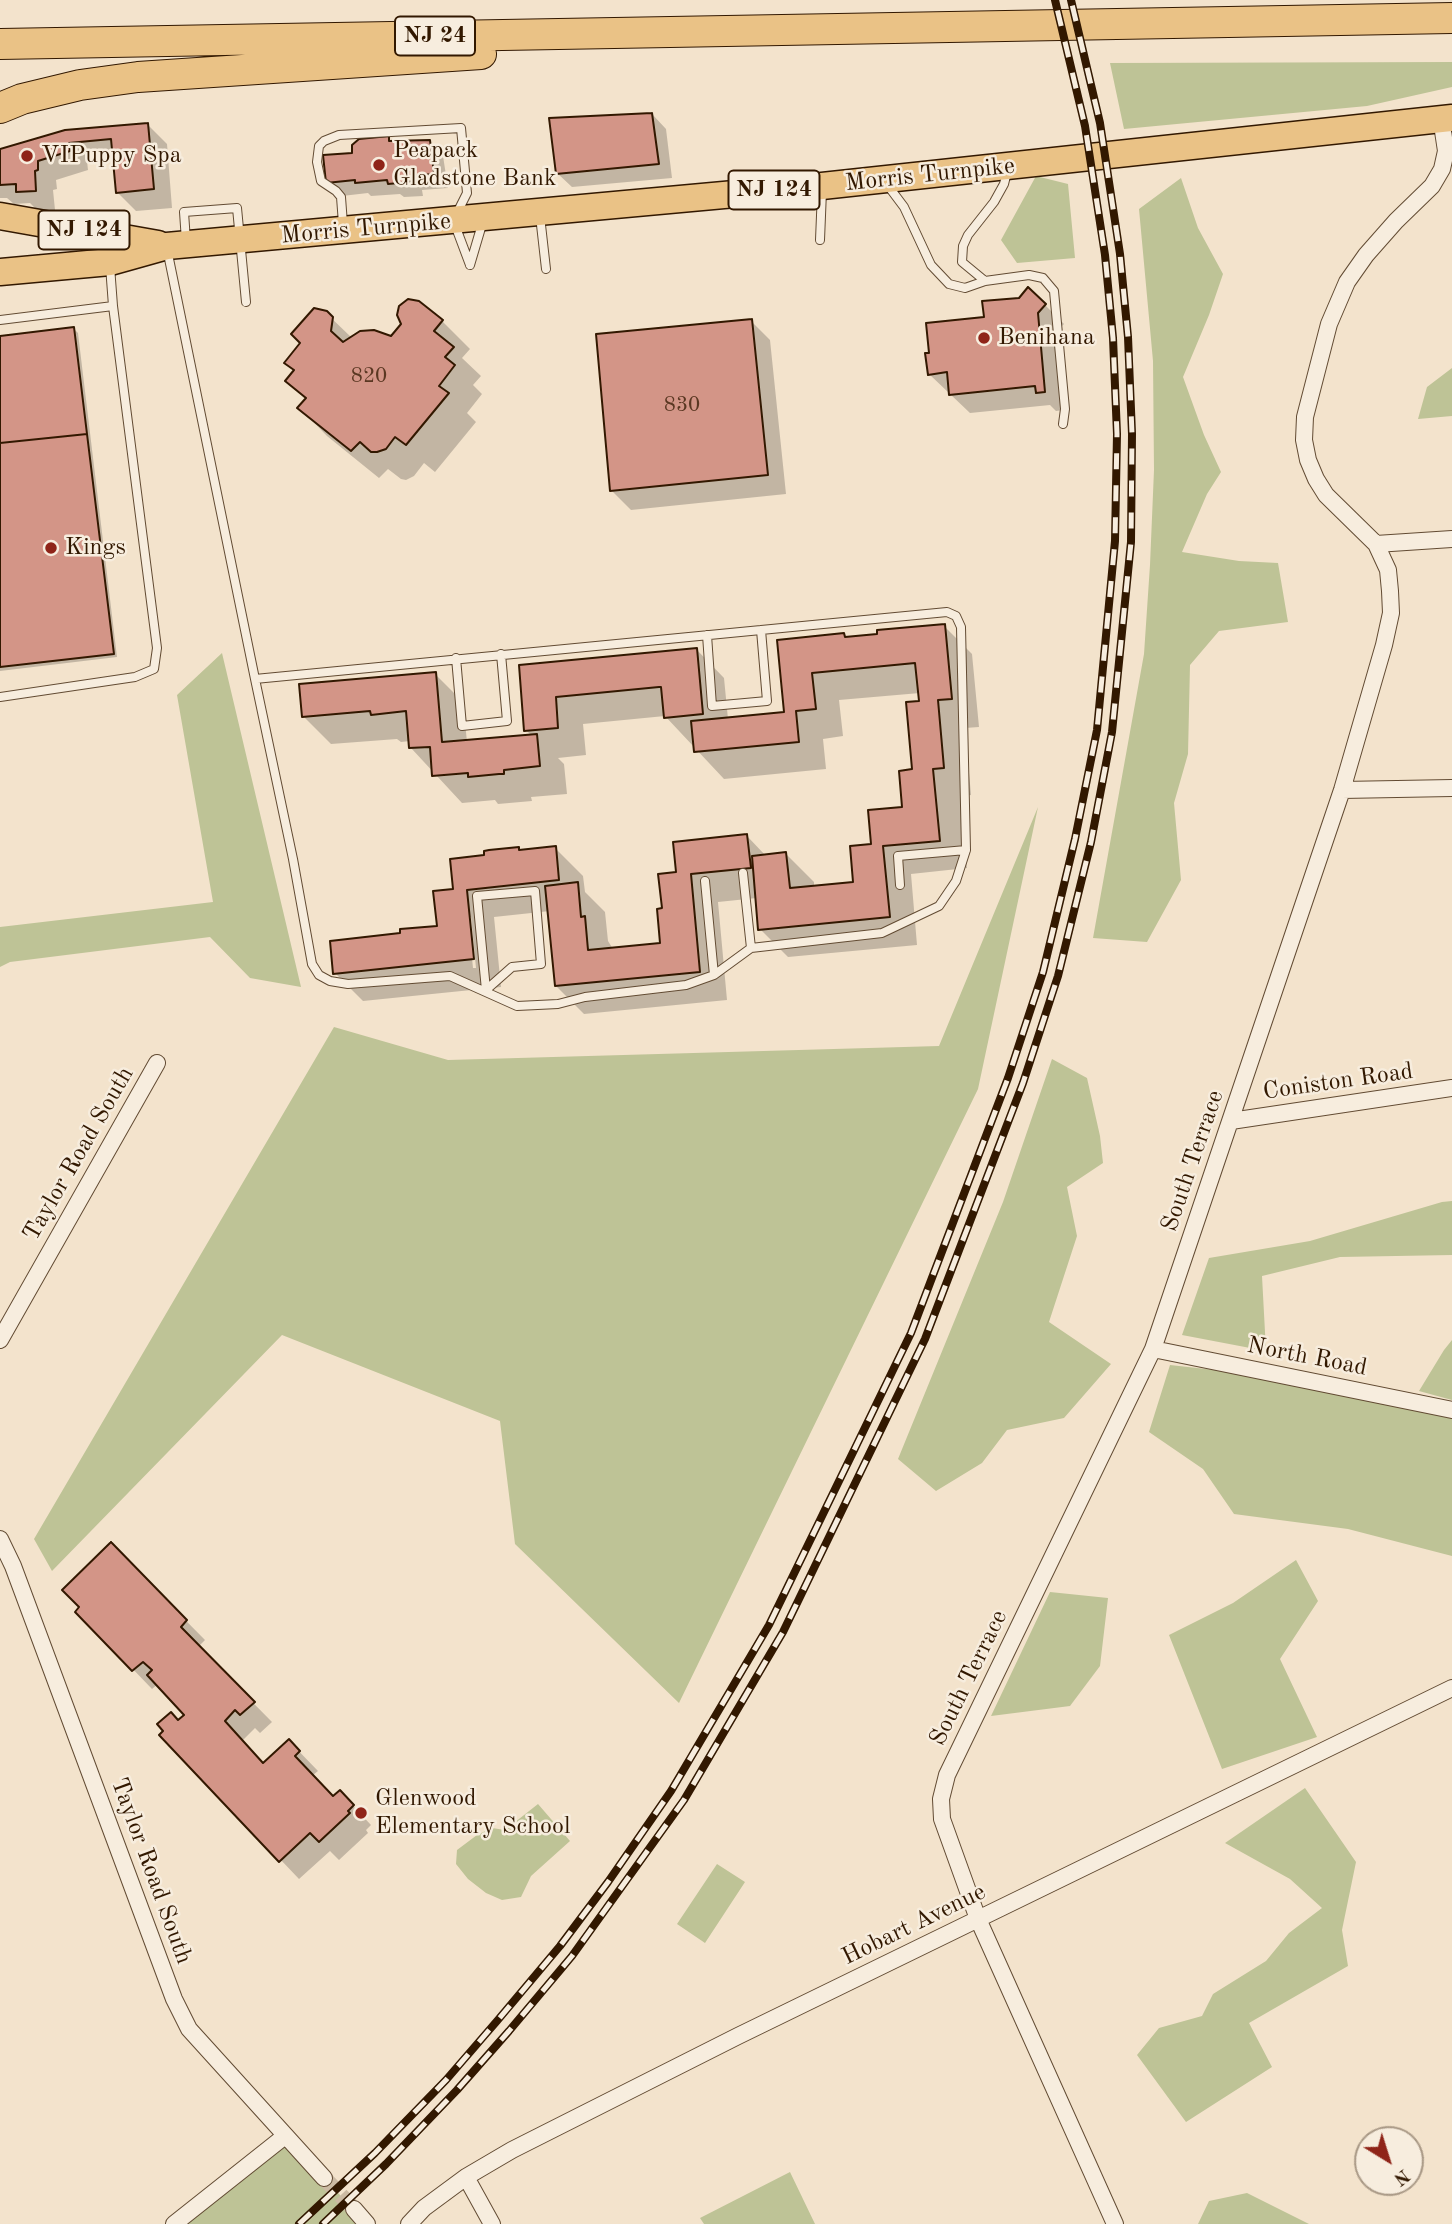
<!DOCTYPE html>
<html>
<head>
<meta charset="utf-8">
<style>
  body { margin:0 }
  #map { position:relative; width:1452px; height:2224px; overflow:hidden; background:#f3e3cc; font-family:"Old Standard TT",serif }
  canvas { display:block }
  .north { position:absolute; left:1354px; top:2126px; width:70px; height:70px; box-sizing:border-box; background:#f7edde; border:2px solid #a89885; border-radius:50%; rotate:142deg; font-size:19px; font-weight:700; line-height:28px; text-align:center; color:#321800 }
  .north::after { content:''; display:block; margin:auto; width:24px; height:32px; background:#8f2418; clip-path:polygon(50% 0,100% 100%,50% 72%,0 100%) }
</style>
</head>
<body>
<div id="map">
<canvas width="1452" height="2224"></canvas>
<div class="north">N</div>
</div>
<script>
const g = document.querySelector('canvas').getContext('2d');
g.lineJoin = 'round';
function fillPath(path, color) { g.fillStyle = color; g.fill(path, 'evenodd'); }
const shape = rows => new Path2D(rows.map(r => 'M' + r).join(''));
function strokePath(path, color, width, dash) { g.strokeStyle = color; g.lineWidth = width; g.lineCap = dash ? 'butt' : 'round'; g.setLineDash(dash || []); g.stroke(path); }
function write(font, color, halo, rows, align = 'center') {
  g.font = font + ' "Old Standard TT",serif'; g.lineWidth = 5; g.setLineDash([]); g.textBaseline = 'middle'; g.strokeStyle = halo; g.fillStyle = color; for (const [text, x, y, turn = 0] of rows) {
    g.save(); g.translate(x, y); g.rotate((+turn || 0) * Math.PI / 180); g.textAlign = isNaN(turn) ? turn : align; if (halo) g.strokeText(text, 0, 0); g.fillText(text, 0, 0); g.restore();
  }
}
fillPath(shape([
  [1452,62,1452,87,1367,106,1124,129,1110,63],
  [1036,176,1068,184,1075,258,1017,263,1001,240],
  [1181,178,1198,228,1223,274,1209,315,1183,377,1204,435,1221,472,1207,494,1182,552,1239,561,1278,563,1288,622,1219,631,1190,665,1188,754,1174,803,1181,880,1147,942,1093,938,1144,654,1150,565,1154,470,1153,361,1139,209],
  [1452,368,1452,416,1418,419,1427,387],
  [222,653,301,987,250,978,210,937,10,962,0,967,0,927,213,902,177,695],
  [1038,807,978,1089,679,1703,515,1544,500,1421,282,1335,52,1571,34,1539,334,1027,448,1060,939,1046],
  [1052,1059,1087,1078,1100,1136,1103,1163,1067,1187,1077,1236,1049,1322,1111,1364,1064,1418,1007,1430,982,1463,936,1491,898,1459,1003,1202],
  [1452,1201,1452,1255,1340,1257,1262,1276,1266,1351,1182,1335,1209,1258,1310,1241,1442,1202],
  [1452,1340,1452,1400,1419,1391,1444,1350],
  [1170,1365,1233,1372,1452,1416,1452,1556,1348,1529,1234,1514,1203,1469,1149,1432],
  [1296,1560,1318,1601,1280,1659,1317,1737,1222,1769,1169,1635,1233,1603],
  [1050,1592,1108,1598,1100,1666,1070,1706,991,1716],
  [1305,1788,1356,1862,1342,1930,1348,1966,1249,2023,1272,2067,1186,2122,1137,2055,1159,2028,1202,2016,1213,1994,1266,1961,1289,1933,1322,1908,1290,1879,1225,1843],
  [538,1804,570,1841,531,1876,521,1897,502,1900,486,1893,468,1879,456,1864,457,1850,477,1835,492,1828,505,1830],
  [717,1864,745,1882,705,1943,677,1924],
  [285,2136,367,2224,172,2224],
  [790,2172,815,2224,704,2224,700,2218],
  [1247,2193,1309,2224,1198,2224,1209,2201]
]), '#bec396');
fillPath(shape([
  [652,114,666,129,672,178,572,187,557,173],
  [148,125,167,144,172,208,136,211,117,192,114,159,87,161,88,170,56,180,57,189,53,190,55,210,37,210,30,203,14,204,7,198,0,198,0,151],
  [388,138,393,143,429,142,443,156,448,188,422,190,423,196,404,197,400,194,371,196,368,193,342,196,328,182,354,154,355,142],
  [1045,305,1064,324,1056,332,1063,410,1056,411,1050,405,970,413,929,374,986,318],
  [326,313,352,338,392,338,442,321,470,349,462,358,481,376,473,385,482,394,467,413,476,422,435,472,424,463,414,476,406,480,401,479,388,469,379,478,327,436,300,408,306,400,288,381,295,372,286,363],
  [751,321,770,340,786,494,631,510,612,491],
  [74,329,78,333,117,657,0,671,0,338],
  [944,626,972,654,979,727,965,728,971,795,960,797,967,868,911,874,917,945,788,957,760,929,757,898,718,902,727,1000,584,1014,556,986,550,911,494,917,501,987,363,1001,335,973,402,935,439,927,455,890,486,857,518,849,521,852,555,848,583,876,585,892,605,912,608,941,613,949,662,944,664,910,678,873,747,836,766,856,786,854,814,882,814,887,855,883,873,846,904,808,914,771,920,693,839,700,843,736,823,739,826,769,724,779,665,716,583,724,586,755,558,758,564,764,567,794,531,797,532,801,498,804,495,800,462,803,411,748,410,741,401,742,397,739,331,744,303,716,435,674,463,702,467,742,532,736,526,730,521,666,696,649,724,678,728,719,786,714,779,641,844,635,847,639],
  [468,917,471,917,476,968,473,968],
  [111,1545,205,1640,198,1647,272,1722,260,1733,255,1728,242,1741,264,1765,289,1741,318,1771,313,1775,333,1798,340,1792,371,1825,366,1830,368,1833,339,1860,330,1851,299,1879,162,1735,187,1715,158,1684,152,1689,78,1612]
]), '#0003');
const building = shape([
  [652,113,659,164,556,174,549,118,652,113],
  [148,123,154,189,116,193,111,139,69,143,70,151,38,161,38,170,35,171,36,191,16,192,16,184,0,185,0,149,65,130,148,123],
  [389,136,389,141,430,140,434,174,409,176,410,182,388,184,387,180,355,183,355,180,326,183,323,155,352,153,352,145,359,139,389,136],
  [1028,287,1046,304,1038,313,1045,392,1036,393,1035,386,949,395,947,372,928,375,925,353,929,353,926,323,984,317,982,301,1019,298,1028,287],
  [408,299,419,301,443,320,434,331,454,347,445,357,455,365,439,386,449,393,406,445,395,437,386,449,377,452,371,452,360,442,351,451,297,408,306,398,285,381,294,370,284,363,300,343,291,334,314,308,327,311,333,317,331,331,343,342,360,331,374,330,391,336,401,324,397,315,399,306,408,299],
  [752,319,768,475,610,491,596,334,752,319],
  [74,327,87,434,0,443,0,336,74,327],
  [87,434,114,654,0,667,0,443,87,434],
  [945,624,952,699,938,700,944,768,933,769,940,841,883,846,890,917,758,930,752,856,786,852,790,888,853,882,850,846,871,844,868,810,902,807,899,771,912,769,906,702,919,701,915,663,812,673,816,709,796,711,799,742,694,752,691,721,784,712,777,640,844,633,845,637,877,634,877,630,945,624],
  [697,648,703,714,664,718,661,687,659,687,556,697,558,728,524,731,519,665,697,648],
  [436,672,442,742,537,734,540,766,504,770,504,774,499,774,468,777,468,773,432,776,430,747,409,748,406,711,371,715,370,711,302,717,299,684,436,672],
  [747,834,751,868,691,874,700,972,555,986,545,886,578,882,581,917,585,916,588,950,660,943,657,909,662,908,658,874,676,872,673,842,747,834],
  [556,846,559,880,467,890,474,959,333,974,330,941,400,933,400,929,437,926,433,891,453,889,450,859,484,855,484,851,489,850,519,847,519,850,556,846],
  [111,1542,187,1620,181,1627,255,1702,240,1715,235,1710,225,1721,263,1763,289,1739,300,1751,295,1756,333,1796,340,1790,354,1805,348,1811,350,1813,319,1842,310,1833,279,1862,159,1735,163,1731,157,1724,171,1712,178,1720,184,1715,147,1675,152,1670,143,1662,132,1671,75,1612,79,1607,62,1590,111,1542]
]);
fillPath(building, '#d39587');
strokePath(building, '#321800', 2);
strokePath(shape([
  [324,2178,354,2209]
]), '#ccbaa3', 16, [16, 8]);
const lane = shape([
  [886,183,904,207,931,265,949,284,965,288,985,281,1029,275,1043,278,1054,291,1065,409,1063,424],
  [540,216,546,269],
  [343,224,341,197,336,191,321,181,317,162,319,146,324,141,339,135,461,128,467,193,457,213],
  [455,225,470,265],
  [820,240,822,191],
  [186,241,184,212,237,208,246,302],
  [167,249,255,679,293,859,312,964,319,975,330,981,348,984,450,976,517,1006,558,1004,585,997,686,985,714,975,751,948,882,933,939,906,956,881,966,850,961,627,956,616,947,612,255,679],
  [470,265,483,221],
  [985,281,962,262,963,246,968,235,994,202,1004,184,1007,172],
  [0,320,113,306,110,266],
  [707,635,712,706,767,701,761,630],
  [456,658,462,726,507,721,501,654],
  [0,697,135,677,154,669,157,648,113,306],
  [743,873,751,948],
  [705,881,714,975],
  [900,885,898,856,966,850],
  [535,891,541,964,512,967,486,990,477,896,535,891]
]);
const street = shape([
  [1376,544,1452,539],
  [1342,790,1452,788],
  [1231,1121,1452,1088],
  [0,1340,157,1063],
  [1153,1349,1452,1410],
  [0,1539,13,1566,174,1999,189,2029,324,2178],
  [466,2177,492,2224],
  [354,2209,367,2224],
  [174,2224,285,2136],
  [409,2224,424,2208,466,2177,512,2150,738,2036,1452,1688],
  [1115,2224,978,1919,942,1819,941,1799,947,1775,1153,1349,1342,790,1384,645,1391,613,1390,591,1388,570,1376,544,1326,495,1316,479,1308,460,1304,440,1305,417,1329,324,1347,282,1366,255,1396,221,1432,186,1442,169,1446,151,1441,118]
]);
const primary = shape([
  [0,216,158,244],
  [0,272,110,262,167,246,822,186,1452,118]
]);
const highway = shape([
  [0,44,1452,18],
  [0,108,22,99,80,85,138,77,481,54]
]);
strokePath(lane, '#624b33', 10);
strokePath(street, '#624b33', 18);
strokePath(primary, '#321800', 29);
strokePath(highway, '#321800', 32);
strokePath(lane, '#f7edde', 8);
strokePath(street, '#f7edde', 16);
strokePath(primary, '#eac286', 26);
strokePath(highway, '#eac286', 30);
const rail = shape([
  [299,2224,375,2153,446,2080,497,2021,560,1946,608,1882,671,1791,769,1625,911,1333,1008,1078,1043,972,1075,839,1097,730,1115,541,1117,434,1113,338,1105,255,1085,126,1055,0],
  [323,2224,386,2164,457,2090,509,2031,572,1956,684,1800,783,1632,925,1339,1023,1083,1058,976,1091,842,1112,732,1131,542,1132,434,1128,337,1120,254,1100,123,1071,0]
]);
strokePath(rail, '#321800', 8);
strokePath(rail, '#f7edde', 5, [16]);
for (const [x, y, r, color] of [
  [27,156,7,"#8f2418"],
  [379,165,7,"#8f2418"],
  [984,338,7,"#8f2418"],
  [51,548,7,"#8f2418"],
  [361,1813,7,"#8f2418"]
]) { const dot = new Path2D(); dot.arc(x, y, r, 0, 2 * Math.PI); g.fillStyle = color; g.fill(dot); strokePath(dot, '#f7edde', 2.5); }
write('21px', '#5a3722', null, [
  ["820",369,376],
  ["830",682,405]
]);
for (const [x, y, w] of [
  [435,36,80],
  [774,190,91],
  [84,230,91]
]) { const box = new Path2D(); box.roundRect(x - w / 2, y - 19.5, w, 39, 5); g.fillStyle = '#f7edde'; g.fill(box); strokePath(box, '#321800', 2); }
write('bold 23px', '#321800', null, [
  ["NJ 24",435,36],
  ["NJ 124",774,190],
  ["NJ 124",84,230]
]);
write('24px', '#321800', '#f7edde', [
  ["Peapack",393,151],
  ["Gladstone Bank",393,179],
  ["VIPuppy Spa",41,156],
  ["Benihana",998,338],
  ["Kings",65,548],
  ["Glenwood",375,1799],
  ["Elementary School",375,1827]
], 'left');
write('24px', '#321800', '#f7edde', [
  ["Morris Turnpike",930,175,-6],
  ["Morris Turnpike",366,229,-5],
  ["Coniston Road",1338,1082,-8],
  ["Taylor Road South",79,1154,-60],
  ["South Terrace",1193,1161,-71],
  ["North Road",1307,1357,11],
  ["South Terrace",969,1678,-64],
  ["Taylor Road South",151,1871,70],
  ["Hobart Avenue",914,1925,-26]
]);
</script>
</body>
</html>
